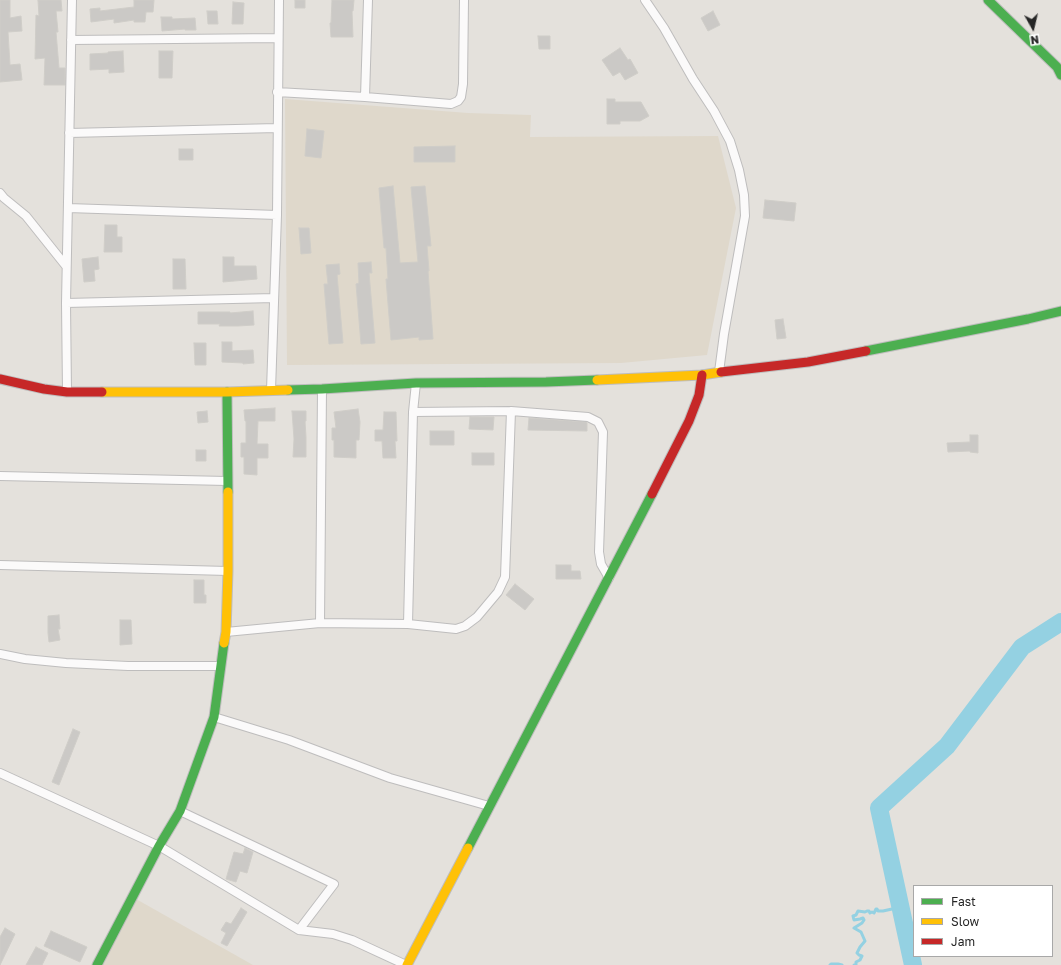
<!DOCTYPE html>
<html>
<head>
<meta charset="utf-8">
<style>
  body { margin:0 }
  #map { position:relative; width:1061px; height:965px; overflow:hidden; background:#e4e1dc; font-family:"Golos Text",sans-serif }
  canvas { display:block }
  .legend { position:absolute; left:913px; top:885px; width:140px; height:72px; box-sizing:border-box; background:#fff; border:1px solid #a8a8a8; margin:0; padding:5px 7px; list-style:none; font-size:12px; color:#262626 }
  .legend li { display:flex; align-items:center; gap:8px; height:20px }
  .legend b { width:20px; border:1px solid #a8a8a8 }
  .north { position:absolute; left:1013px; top:8px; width:40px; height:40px; -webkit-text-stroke:3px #fff; paint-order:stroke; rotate:172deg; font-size:11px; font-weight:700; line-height:16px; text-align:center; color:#262626 }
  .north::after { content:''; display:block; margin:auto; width:14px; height:18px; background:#262626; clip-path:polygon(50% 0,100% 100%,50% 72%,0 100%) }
</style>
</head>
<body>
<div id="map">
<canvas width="1061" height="965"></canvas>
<ul class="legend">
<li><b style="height:5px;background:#4caf50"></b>Fast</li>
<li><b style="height:5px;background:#ffc107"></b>Slow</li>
<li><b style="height:5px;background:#c62828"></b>Jam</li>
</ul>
<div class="north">N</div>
</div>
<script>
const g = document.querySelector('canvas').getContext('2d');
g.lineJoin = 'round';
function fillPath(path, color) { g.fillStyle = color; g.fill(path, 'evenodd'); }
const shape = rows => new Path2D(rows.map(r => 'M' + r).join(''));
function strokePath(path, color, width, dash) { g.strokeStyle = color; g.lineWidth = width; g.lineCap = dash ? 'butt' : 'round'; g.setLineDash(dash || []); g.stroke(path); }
fillPath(shape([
  [285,99,468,113,531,115,530,137,718,136,736,208,707,355,621,363,287,365],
  [136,899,253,965,102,965]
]), '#dfd8cb');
strokePath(shape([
  [830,965,831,964,838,964,842,965],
  [854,965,856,965,856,962,860,960,862,956,859,955,857,953,860,947,865,941,861,932,854,928,862,923,864,920,863,918,860,919,854,920,853,916,856,915,858,911,865,912,867,911,869,911,870,913,872,912,874,913,876,909,877,909,878,911,883,911,901,907]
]), '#94d1e2', 3);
strokePath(shape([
  [913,965,879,808,947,746,1022,647,1061,622]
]), '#94d1e2', 18);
const building = shape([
  [0,0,10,0,10,18,21,16,22,31,8,32,10,65,20,64,22,80,0,82,0,0],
  [38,0,61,0,62,11,56,11,58,32,56,32,59,68,65,68,65,85,44,85,45,58,35,59,36,15,39,16,38,0],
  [134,0,154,0,153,12,146,12,145,22,134,22,134,20,114,23,114,19,91,22,90,9,100,8,100,11,134,7,134,0],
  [295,0,305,0,305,8,295,8,295,0],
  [332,0,354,0,353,11,352,11,353,37,331,37,330,23,331,23,332,0],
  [233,2,244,3,243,24,232,24,233,2],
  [207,11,217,11,218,24,208,24,207,11],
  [713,11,720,25,708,31,701,18,713,11],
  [161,17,172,17,172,19,195,18,196,30,185,30,185,29,162,31,161,17],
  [538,36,550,36,550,49,539,49,538,36],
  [620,48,628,60,630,59,638,73,625,80,620,72,613,76,602,60,620,48],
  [123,51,124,72,109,73,109,69,90,70,90,54,108,53,108,52,123,51],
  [159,51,173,51,172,78,159,78,159,51],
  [607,99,615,99,615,102,641,102,649,116,640,121,620,121,620,124,607,124,607,99],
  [307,129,324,131,321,158,305,156,307,129],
  [455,146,455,162,414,162,414,147,455,146],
  [179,149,193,149,193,160,179,160,179,149],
  [393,186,400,263,418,262,411,187,425,186,431,246,427,246,429,271,428,271,433,339,419,340,419,337,391,340,386,279,388,279,386,248,384,248,379,188,393,186],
  [765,200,796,203,794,221,763,218,765,200],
  [105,225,117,225,117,237,122,237,122,252,104,252,105,225],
  [299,228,309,228,311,253,301,254,299,228],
  [98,257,99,269,94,270,95,281,84,282,82,259,98,257],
  [223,257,234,257,234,266,256,266,257,279,223,282,223,257],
  [173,259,185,259,186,289,173,289,173,259],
  [371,262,372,273,369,273,375,343,361,344,356,284,359,283,358,263,371,262],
  [339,264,340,274,337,275,343,343,329,344,324,284,328,284,326,265,339,264],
  [253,311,254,325,238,326,219,326,220,324,198,324,198,312,230,312,230,313,253,311],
  [783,319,786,338,777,339,775,320,783,319],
  [222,342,232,342,232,351,253,350,254,363,243,364,243,363,222,362,222,342],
  [194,343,206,343,206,365,195,365,194,343],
  [275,408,275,421,258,421,257,444,268,444,268,458,257,458,257,475,244,474,244,457,241,457,241,443,246,443,246,421,245,421,244,410,275,408],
  [358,409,360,422,359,440,356,440,356,458,334,457,334,440,332,440,332,428,336,428,334,412,358,409],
  [207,411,208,422,198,423,197,412,207,411],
  [292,411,306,411,306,421,305,421,306,437,306,457,293,457,294,439,292,411],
  [384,412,396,412,397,441,395,441,396,458,383,458,382,441,375,441,375,430,383,430,384,412],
  [470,417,494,417,493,430,469,429,470,417],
  [529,418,586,422,587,423,587,431,528,430,529,418],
  [430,431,454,431,454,445,430,445,430,431],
  [970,435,978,435,978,453,970,452,970,451,948,452,947,443,970,442,970,435],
  [196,450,206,450,206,461,196,461,196,450],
  [472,453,494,453,494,465,472,465,472,453],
  [556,565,571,565,571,571,580,571,581,579,556,579,556,565],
  [194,580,204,580,204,595,206,595,206,603,194,603,194,580],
  [515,584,534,599,525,610,506,595,515,584],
  [59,615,60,629,58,629,60,640,49,642,48,633,48,616,59,615],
  [120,620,131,620,132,644,120,645,120,620],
  [73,729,80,732,59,785,52,782,73,729],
  [245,848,253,852,247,873,240,871,236,882,226,879,234,852,243,854,245,848],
  [241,908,247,912,227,946,221,943,226,933,221,930,226,922,231,924,241,908],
  [5,928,15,934,0,965,0,937,5,928],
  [51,931,87,947,80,962,44,946,51,931],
  [36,947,48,953,42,965,26,965,36,947]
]);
fillPath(building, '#cbc9c6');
strokePath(building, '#cfcdc8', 1);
const street = shape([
  [645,0,664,28,693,79,714,111,730,141,739,170,744,195,745,216,724,334,719,372],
  [71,40,278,38],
  [277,92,365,97,451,104,458,101,461,97,463,84,464,0],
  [365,97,368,0],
  [69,133,277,128],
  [0,193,4,198,26,216,66,266],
  [68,208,277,215],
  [66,303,274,298],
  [271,390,277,215,279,0],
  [67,392,66,303,72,0],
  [413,412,511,411,588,417,598,422,603,432,599,552,601,564,609,578],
  [0,476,227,481],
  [0,565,228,571],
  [320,623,322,389],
  [408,624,413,412,416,383],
  [226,632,320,623,408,624,456,629,465,626,477,617,498,592,505,577,511,411],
  [0,654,25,659,66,663,128,666,220,666],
  [214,717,289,740,390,778,489,806],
  [0,773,159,846,299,930,333,934,352,940,406,965],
  [180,811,334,884,299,930]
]);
const fast = shape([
  [988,0,1057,67,1061,75],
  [866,351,1028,319,1061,311],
  [288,390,322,389,416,383,546,382,597,380],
  [227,392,228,492],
  [468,848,652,494],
  [97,965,159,846,180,811,214,717,224,643]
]);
const slow = shape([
  [597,380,702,375,721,372],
  [102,392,227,392,288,390],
  [224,643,226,632,228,571,228,492],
  [407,965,468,848]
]);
const jam = shape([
  [721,372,808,362,866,351],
  [0,379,44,389,67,392,102,392],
  [652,494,689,421,699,395,702,375]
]);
strokePath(street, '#bebdbd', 10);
strokePath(fast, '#bebdbd', 11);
strokePath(slow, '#bebdbd', 11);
strokePath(jam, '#bebdbd', 11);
strokePath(street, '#fbfafa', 8);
strokePath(fast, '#4caf50', 9);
strokePath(slow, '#ffc107', 9);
strokePath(jam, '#c62828', 9);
</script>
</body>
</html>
